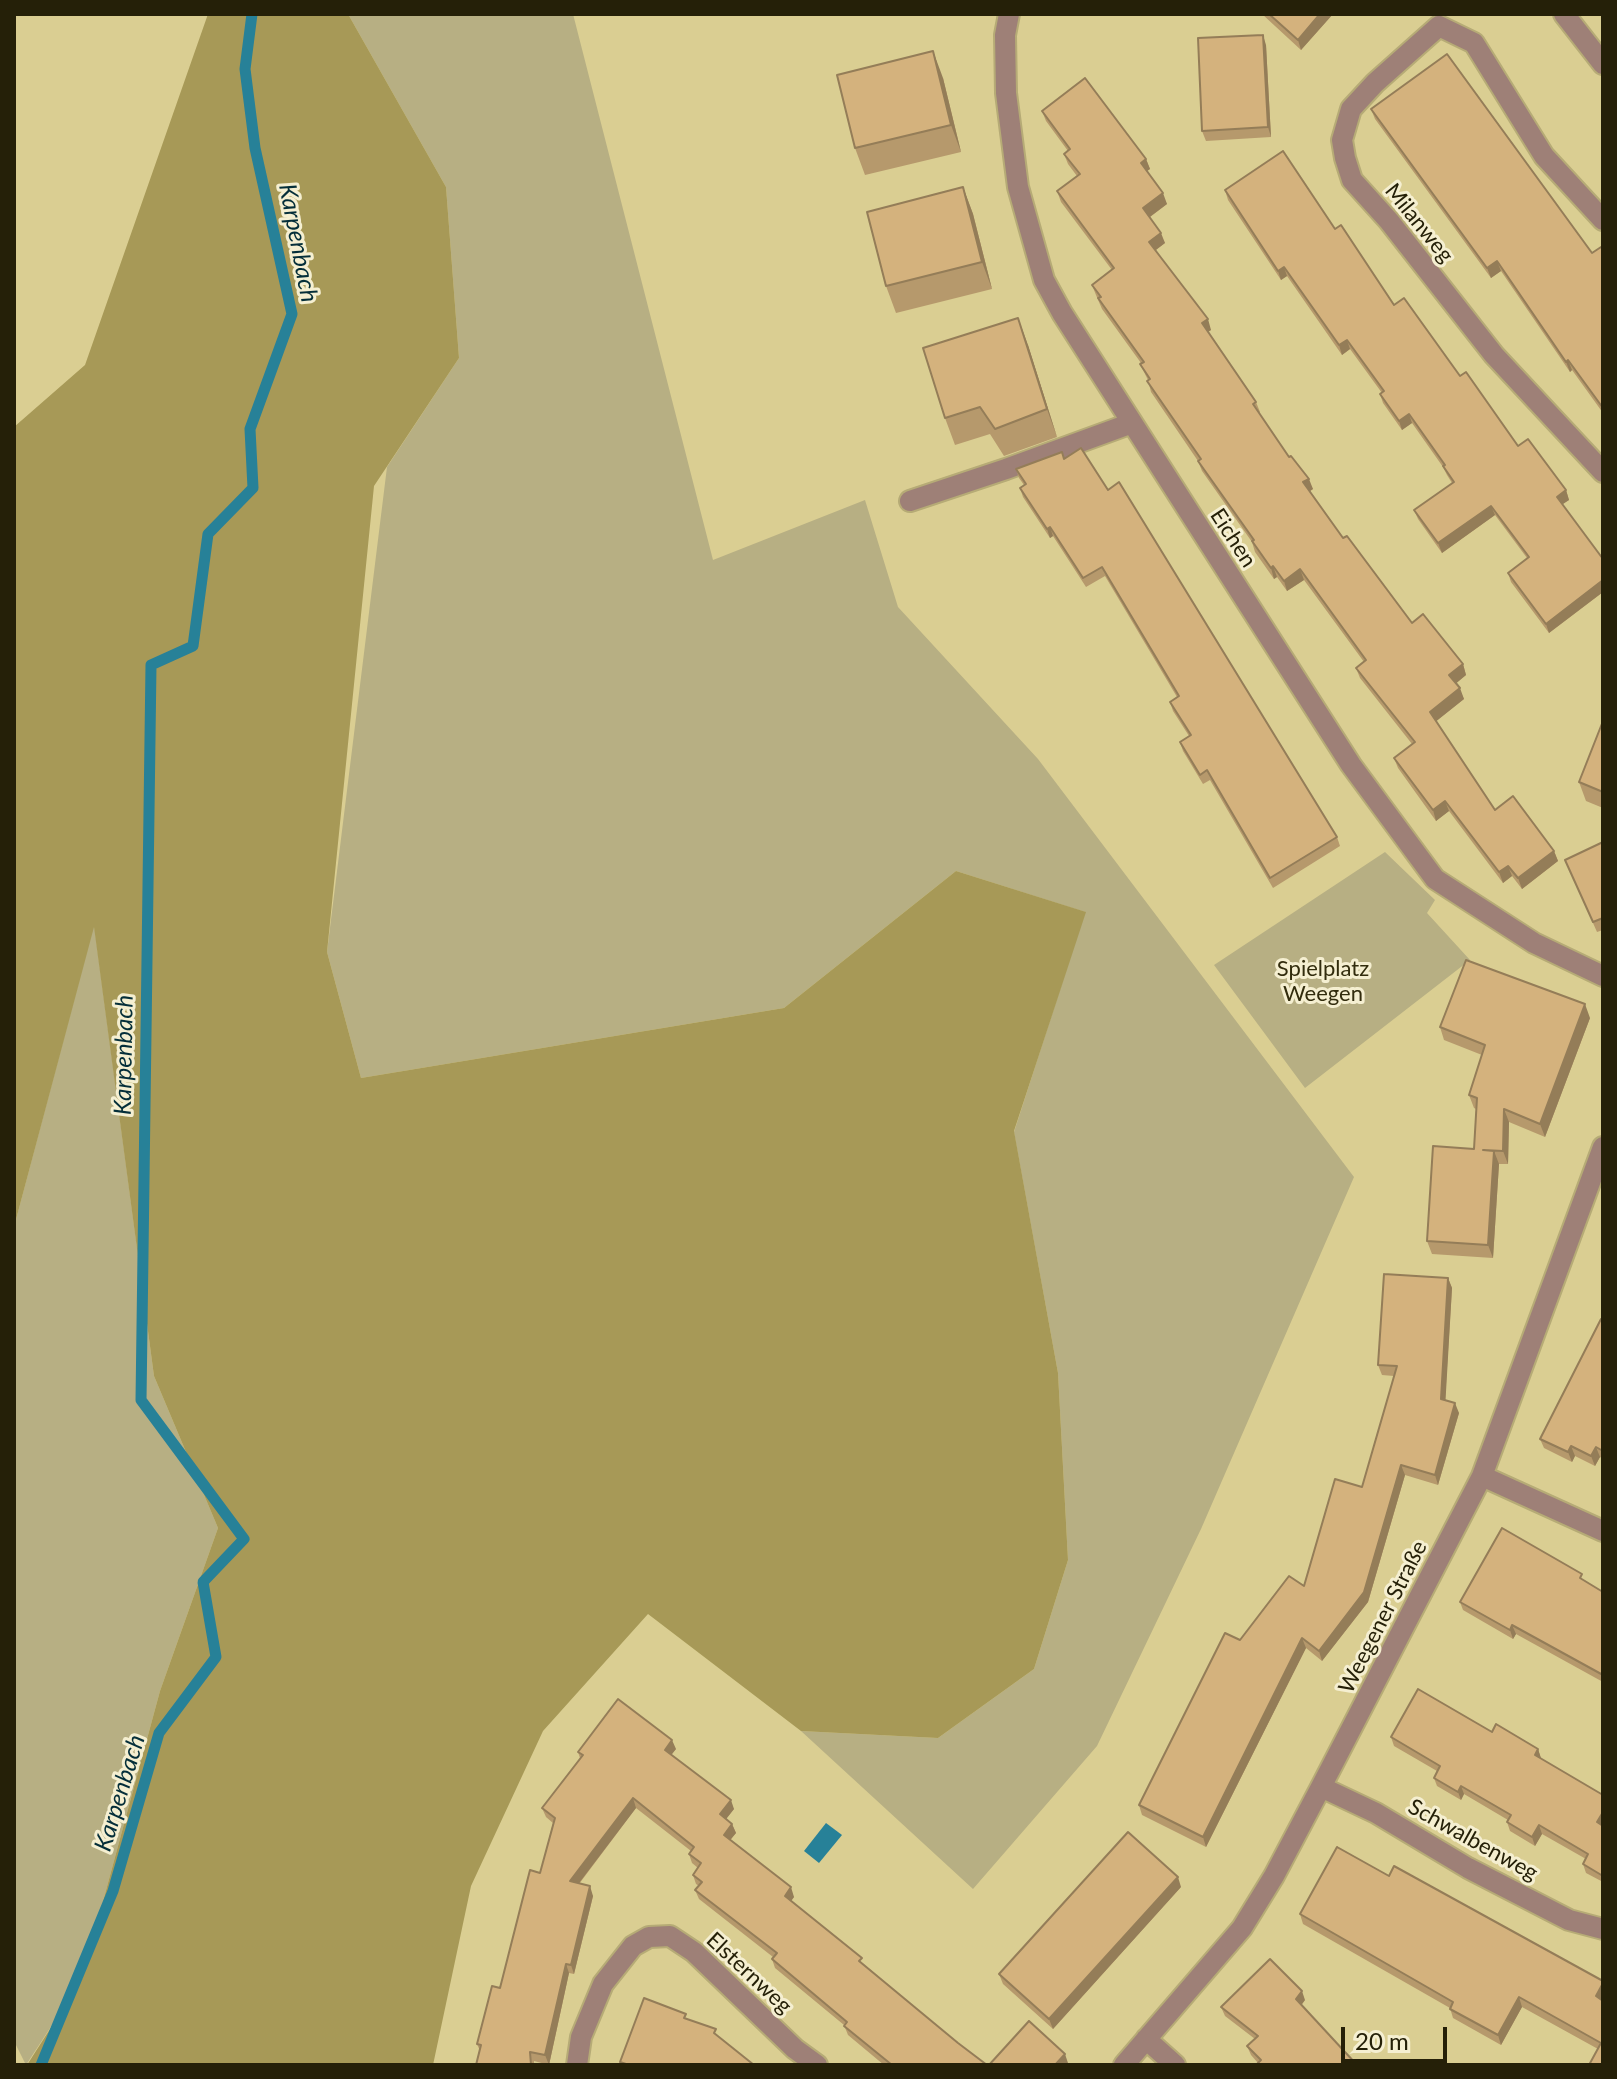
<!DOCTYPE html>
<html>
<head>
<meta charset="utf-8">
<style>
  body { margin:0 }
  #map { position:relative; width:1617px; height:2079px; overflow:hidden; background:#dace92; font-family:Lato,sans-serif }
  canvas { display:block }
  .frame { position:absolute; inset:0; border:16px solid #252008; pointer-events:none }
  .scale { position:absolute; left:1341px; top:2027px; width:106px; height:36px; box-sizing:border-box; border:4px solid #252008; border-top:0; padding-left:10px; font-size:24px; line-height:28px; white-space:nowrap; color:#252008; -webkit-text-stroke:6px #f5efd1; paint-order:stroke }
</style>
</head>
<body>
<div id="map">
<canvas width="1617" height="2079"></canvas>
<div class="frame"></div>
<div class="scale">20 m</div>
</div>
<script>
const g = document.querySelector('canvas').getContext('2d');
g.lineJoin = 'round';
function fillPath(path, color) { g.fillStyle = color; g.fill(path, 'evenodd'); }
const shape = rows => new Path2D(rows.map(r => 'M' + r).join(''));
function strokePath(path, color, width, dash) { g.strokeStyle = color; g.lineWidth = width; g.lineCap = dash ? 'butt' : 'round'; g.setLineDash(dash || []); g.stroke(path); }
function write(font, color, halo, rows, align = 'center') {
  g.font = font + ' Lato,sans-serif'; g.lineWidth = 6; g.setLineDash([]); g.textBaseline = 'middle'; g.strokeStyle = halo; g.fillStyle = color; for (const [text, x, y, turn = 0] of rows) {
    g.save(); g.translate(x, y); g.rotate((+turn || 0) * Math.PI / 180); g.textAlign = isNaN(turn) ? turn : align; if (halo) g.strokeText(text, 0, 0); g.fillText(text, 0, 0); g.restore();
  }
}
fillPath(shape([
  [348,14,573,14,713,560,865,500,898,607,1038,759,1354,1177,1201,1529,1097,1746,973,1889,801,1731,938,1738,1034,1669,1068,1560,1058,1373,1014,1132,1085,912,956,871,784,1008,361,1078,327,952,387,467,459,358,446,187],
  [1385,852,1435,900,1427,913,1470,960,1305,1088,1214,965],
  [94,924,154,1376,218,1528,160,1691,82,1979,26,2065,14,2041,14,1227]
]), '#b7af83');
fillPath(shape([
  [208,14,348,14,446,187,459,358,374,486,327,952,361,1078,784,1008,956,871,1086,912,1014,1131,1058,1373,1068,1560,1034,1669,938,1738,801,1731,648,1614,543,1731,471,1886,433,2065,27,2065,82,1979,160,1691,218,1528,154,1376,94,927,14,1227,14,427,85,365]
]), '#a79957');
fillPath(shape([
  [826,1823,842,1835,819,1863,804,1851]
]), '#278198');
strokePath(shape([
  [41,2065,113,1891,159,1733,216,1657,203,1582,244,1539,141,1400,151,665,193,646,208,534,253,488,250,429,292,314,255,148,245,69,252,14]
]), '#278198', 11);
const minor = shape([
  [1009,14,1005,35,1006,93,1018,187,1044,280,1062,313,1351,765,1435,879,1534,943,1603,976],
  [1564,14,1603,64],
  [1603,220,1544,156,1474,43,1439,26,1375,83,1351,109,1342,140,1345,158,1352,180,1389,221,1494,355,1603,472],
  [910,501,1006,469,1132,423],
  [1482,1476,1603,1531],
  [1321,1787,1376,1813,1468,1868,1569,1920,1603,1929],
  [1146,2039,1175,2065],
  [577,2065,581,2037,603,1984,633,1946,649,1937,670,1936,694,1952,795,2049,817,2065],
  [1124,2065,1242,1928,1274,1876,1321,1787,1482,1476,1603,1147]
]);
strokePath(minor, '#b6ab76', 24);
strokePath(minor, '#9e8077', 20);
fillPath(shape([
  [1262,14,1333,14,1301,50],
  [1266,45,1271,137,1206,141,1202,131],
  [943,78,961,152,865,175,855,148],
  [1371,109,1592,253,1603,250,1603,413,1572,370,1570,372,1501,271,1491,278,1375,119],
  [1042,111,1146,159,1150,169,1147,171,1167,204,1150,217,1165,243,1156,250,1211,330,1208,332,1256,402,1260,412,1259,413,1289,457,1313,489,1310,491,1343,538,1412,623,1463,664,1466,675,1456,683,1464,699,1436,721,1495,810,1554,851,1558,861,1522,889,1512,876,1503,883,1449,811,1436,821,1398,768,1394,758,1412,744,1360,678,1356,668,1364,662,1304,580,1287,591,1277,577,1274,579,1255,552,1252,542,1202,471,1198,461,1151,392,1148,380,1140,364,1141,363,1102,309,1096,295,1092,285,1112,270,1061,202,1057,191,1077,176,1068,164,1064,154,1068,151,1046,121],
  [963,187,973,214,992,289,896,313,886,286],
  [1225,190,1335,229,1394,305,1460,376,1518,446,1566,490,1569,500,1562,504,1603,559,1603,592,1549,633,1511,582,1508,573,1527,558,1495,515,1442,553,1418,519,1414,510,1452,483,1447,475,1443,467,1412,423,1402,430,1383,403,1380,394,1382,393,1350,349,1342,355,1287,276,1281,280,1228,200],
  [1028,345,1057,437,1004,456,990,434,955,445,945,418],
  [1064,459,1337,837,1340,846,1273,888,1210,780,1203,784,1183,751,1180,742,1189,736,1173,711,1170,702,1177,697,1105,576,1086,587,1053,536,1050,538,1023,497,1020,488,1024,485,1019,478,1016,469],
  [1603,721,1603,808,1586,801,1579,782],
  [1603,842,1603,930,1597,932,1565,860],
  [1590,1018,1545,1137,1509,1122,1508,1164,1499,1164,1493,1258,1432,1254,1427,1241,1474,1149,1476,1109,1474,1108,1469,1095,1482,1055,1444,1040,1440,1027],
  [1448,1278,1452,1288,1445,1400,1459,1413,1438,1485,1405,1475,1368,1602,1322,1661,1306,1648,1206,1847,1142,1815,1139,1805,1240,1640,1304,1586,1362,1487,1394,1376,1382,1375,1378,1365],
  [1603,1320,1603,1459,1600,1457,1595,1466,1575,1456,1572,1462,1544,1448,1540,1439],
  [1584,1581,1603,1592,1603,1682,1516,1634,1513,1639,1463,1610,1460,1602],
  [1492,1732,1538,1749,1541,1759,1603,1795,1603,1882,1586,1873,1583,1864,1586,1859,1542,1834,1535,1846,1510,1831,1507,1822,1508,1820,1464,1794,1461,1800,1437,1786,1434,1778,1437,1771,1394,1746,1391,1737],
  [676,1749,671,1755,734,1809,726,1819,732,1824,736,1833,730,1840,794,1897,791,1901,866,1966,958,2043,987,2065,884,2065,848,2035,844,2025,775,1968,772,1959,773,1957,699,1899,695,1890,699,1886,696,1884,693,1875,698,1868,692,1863,689,1854,691,1851,636,1808,579,1884,593,1896,574,1974,569,1973,549,2065,534,2061,534,2065,476,2065,480,2051,477,2044,500,1988,540,1873,553,1823,546,1817,542,1808,580,1758,578,1752],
  [1389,1876,1603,1981,1603,2065,1598,2049,1522,2007,1501,2045,1453,2018,1450,2008,1303,1924,1300,1914],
  [1181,1887,1053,2029,1003,1984,999,1974],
  [1305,2000,1258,2063,1251,2055,1247,2046,1255,2039,1225,2016,1221,2007]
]), '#b6996c');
fillPath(shape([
  [1320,14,1333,14,1301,50,1298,40],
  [1263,35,1266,45,1271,137,1268,127],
  [933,51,943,78,961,152,951,125],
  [1146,159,1150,169,1144,173,1141,163],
  [963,187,973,214,992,289,982,262],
  [1163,193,1167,204,1147,219,1143,208],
  [1161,233,1165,243,1153,252,1149,242],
  [1497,261,1501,271,1491,278,1487,268],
  [1284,267,1287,276,1281,280,1278,271],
  [1018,318,1028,345,1057,437,1047,409],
  [1208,319,1211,330,1206,333,1202,323],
  [1347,340,1350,349,1342,355,1339,345],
  [1568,360,1572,370,1570,372,1566,362],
  [1409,414,1412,423,1402,430,1399,421],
  [1309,479,1313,489,1307,493,1303,482],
  [1566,490,1569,500,1560,506,1557,497],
  [1491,506,1495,515,1442,553,1438,543],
  [1050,527,1053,536,1050,538,1047,529],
  [1273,566,1277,577,1274,579,1271,568],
  [1300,569,1304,580,1287,591,1284,581],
  [1603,580,1603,592,1549,633,1546,624],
  [1463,664,1466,675,1453,686,1449,675],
  [1460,688,1464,699,1434,723,1430,712],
  [1445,801,1449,811,1436,821,1433,810],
  [1554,851,1558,861,1522,889,1518,878],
  [1508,866,1512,876,1503,883,1499,872],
  [1585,1004,1590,1018,1545,1137,1540,1124],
  [1504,1109,1509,1122,1508,1164,1503,1151],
  [1494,1151,1499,1164,1493,1258,1488,1245],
  [1448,1278,1452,1288,1445,1409,1441,1399],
  [1455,1403,1459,1413,1438,1485,1435,1475],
  [1571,1446,1575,1456,1572,1462,1568,1452],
  [1596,1447,1600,1457,1595,1466,1591,1456],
  [1401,1465,1405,1475,1368,1602,1322,1661,1319,1651],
  [1512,1625,1516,1634,1513,1639,1510,1630],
  [1302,1638,1306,1648,1206,1847,1203,1837],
  [672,1740,676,1749,668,1759,665,1750],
  [1538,1749,1541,1758,1538,1764,1535,1755],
  [1461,1786,1464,1794,1461,1800,1458,1792],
  [633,1798,636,1808,573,1891,570,1881],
  [731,1800,734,1809,723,1823,720,1814],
  [1603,1812,1603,1826,1597,1822],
  [732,1824,736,1833,727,1844,724,1835],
  [1539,1825,1542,1834,1535,1846,1532,1837],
  [1178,1877,1181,1887,1053,2029,1049,2019],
  [590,1886,593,1896,574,1974,571,1965],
  [791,1887,794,1897,788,1905,785,1896],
  [566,1964,569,1973,549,2065,545,2055],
  [1603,1983,1603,1999,1599,2006,1596,1996],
  [1302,1991,1305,2000,1299,2008,1296,1999],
  [1519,1997,1522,2007,1501,2045,1498,2035],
  [1065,2054,1068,2063,1067,2065,1055,2065]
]), '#947d58');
const building = shape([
  [1269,14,1320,14,1298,40,1269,14],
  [1263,35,1268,127,1202,131,1198,38,1263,35],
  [933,51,951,125,855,148,837,75,933,51],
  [1447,54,1592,253,1601,247,1603,250,1603,408,1568,360,1566,362,1497,261,1487,268,1371,109,1447,54],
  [1085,78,1146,159,1141,163,1163,193,1143,208,1161,233,1149,242,1208,319,1202,323,1256,402,1253,404,1289,457,1291,456,1309,479,1303,482,1343,538,1347,536,1412,623,1423,614,1463,664,1449,675,1460,688,1430,712,1495,810,1513,796,1554,851,1518,878,1508,866,1499,872,1445,801,1433,810,1394,758,1415,742,1356,668,1366,660,1300,569,1284,581,1273,566,1271,568,1252,541,1254,540,1198,461,1201,459,1147,381,1150,379,1140,364,1144,362,1098,298,1101,297,1092,285,1114,268,1057,191,1080,174,1064,154,1070,149,1042,111,1085,78],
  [1283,151,1335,229,1341,225,1394,305,1404,298,1460,376,1466,372,1518,446,1528,439,1566,490,1557,497,1603,559,1603,580,1546,624,1508,573,1529,557,1491,506,1438,543,1414,510,1454,482,1443,466,1445,465,1409,414,1399,421,1380,394,1384,391,1347,340,1339,345,1284,267,1278,271,1225,190,1283,151],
  [963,187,982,262,886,286,867,212,963,187],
  [1018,318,1047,409,995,429,980,407,945,418,923,348,1018,318],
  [1081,448,1108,490,1119,482,1337,837,1270,878,1207,770,1200,775,1180,742,1191,735,1170,702,1179,696,1102,567,1083,578,1050,527,1047,529,1020,488,1026,484,1016,469,1062,452,1064,459,1081,448],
  [1603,721,1603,792,1579,782,1603,721],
  [1603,842,1603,918,1593,922,1565,860,1603,842],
  [1466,960,1585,1004,1540,1124,1504,1109,1503,1151,1483,1150,1494,1151,1488,1245,1427,1241,1433,1146,1474,1149,1477,1098,1469,1095,1485,1045,1440,1027,1466,960],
  [1384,1274,1448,1278,1441,1399,1455,1403,1435,1475,1401,1465,1364,1592,1319,1651,1302,1638,1203,1837,1139,1805,1225,1633,1240,1640,1289,1576,1304,1586,1335,1479,1362,1487,1397,1366,1378,1365,1384,1274],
  [1601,1319,1603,1320,1603,1451,1596,1447,1591,1456,1571,1446,1568,1452,1540,1439,1601,1319],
  [1502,1528,1582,1574,1580,1578,1603,1592,1603,1675,1512,1625,1510,1630,1460,1602,1502,1528],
  [1418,1689,1492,1732,1496,1724,1538,1749,1535,1755,1603,1795,1603,1812,1597,1822,1603,1826,1603,1876,1583,1864,1588,1854,1539,1825,1532,1837,1507,1822,1511,1815,1461,1786,1458,1792,1434,1778,1440,1766,1391,1737,1418,1689],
  [618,1699,672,1740,665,1750,731,1800,720,1814,732,1824,724,1835,791,1887,785,1896,862,1958,859,1961,958,2043,987,2065,892,2065,844,2026,847,2022,772,1959,777,1953,695,1890,702,1882,693,1875,701,1863,689,1854,694,1847,633,1798,570,1881,590,1886,571,1965,566,1964,545,2055,530,2052,531,2065,476,2065,481,2045,477,2044,492,1986,500,1988,530,1870,540,1873,555,1818,542,1808,583,1755,578,1752,618,1699],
  [1128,1832,1178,1877,1049,2019,999,1974,1128,1832],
  [1337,1847,1389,1876,1394,1866,1603,1981,1603,1983,1596,1996,1603,2001,1603,2065,1589,2065,1601,2043,1519,1997,1498,2035,1450,2009,1453,2002,1300,1914,1337,1847],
  [1270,1959,1302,1991,1296,1999,1357,2065,1256,2065,1261,2060,1247,2046,1258,2036,1221,2007,1270,1959],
  [644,1998,686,2014,684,2018,716,2029,714,2033,754,2065,629,2065,620,2062,644,1998],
  [1029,2021,1065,2054,1055,2065,989,2065,1029,2021]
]);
fillPath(building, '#d4b27d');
strokePath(building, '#947d58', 2);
write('22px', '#252008', '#f5efd1', [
  ["Milanweg",1419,223,51],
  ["Eichen",1233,538,57],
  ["Weegener Straße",1383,1617,-63],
  ["Schwalbenweg",1473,1840,29],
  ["Elsternweg",749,1973,43]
]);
write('22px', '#322c0d', '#f5efd1', [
  ["Spielplatz",1323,969],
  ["Weegen",1323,994]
]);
write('italic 24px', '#042e39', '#f5efd1', [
  ["Karpenbach",298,243,79],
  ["Karpenbach",124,1055,-89],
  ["Karpenbach",120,1793,-73]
]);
</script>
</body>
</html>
